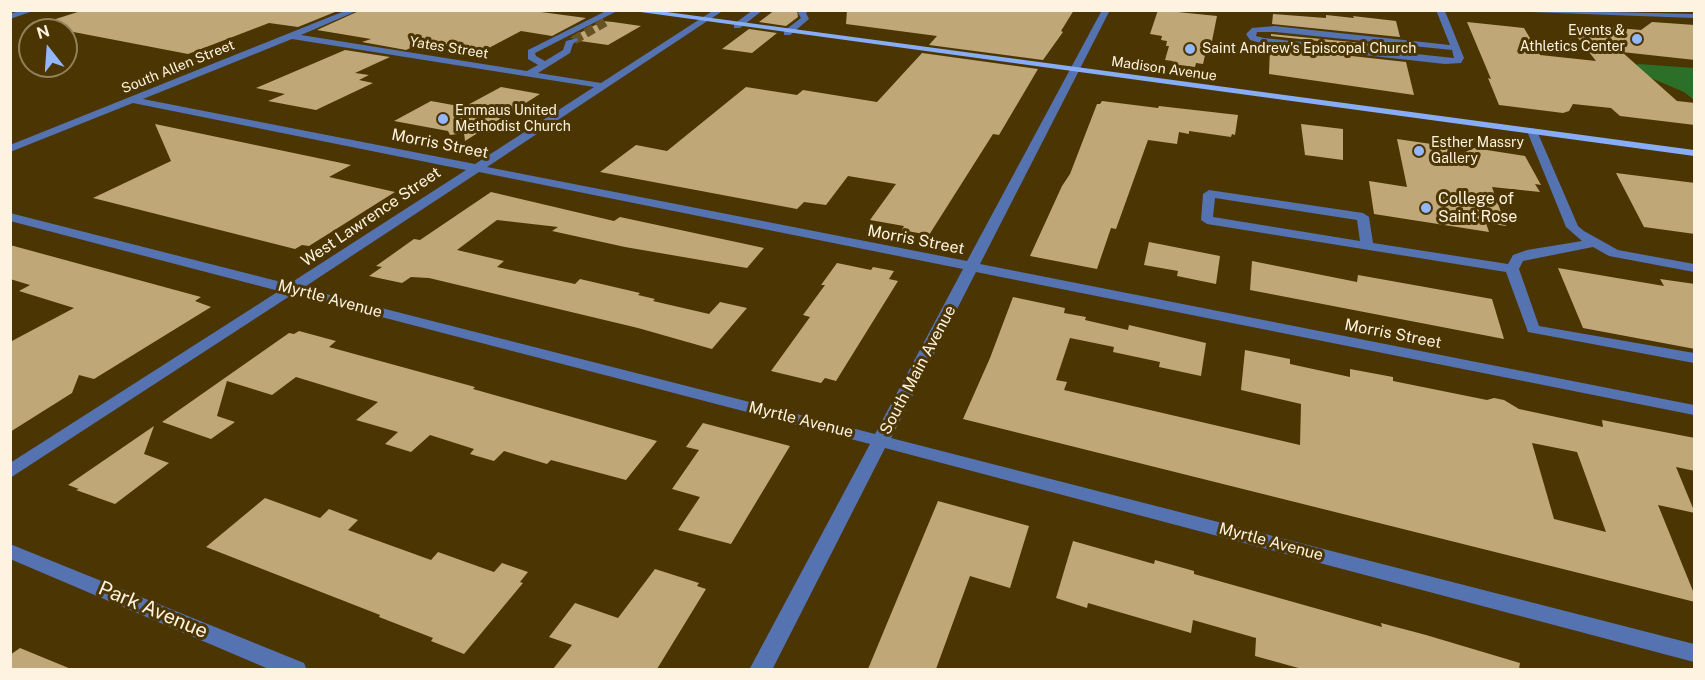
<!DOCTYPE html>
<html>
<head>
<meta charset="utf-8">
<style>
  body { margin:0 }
  #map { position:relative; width:1705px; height:680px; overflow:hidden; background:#4b3502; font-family:"Public Sans",sans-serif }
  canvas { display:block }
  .frame { position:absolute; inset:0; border:12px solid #fef3e0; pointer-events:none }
  .north { position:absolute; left:18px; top:18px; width:60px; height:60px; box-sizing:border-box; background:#4b3502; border:2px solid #93815b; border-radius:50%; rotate:343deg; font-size:16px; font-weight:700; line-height:24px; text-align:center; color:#fef3e0 }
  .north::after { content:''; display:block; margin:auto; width:21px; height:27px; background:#92b7fd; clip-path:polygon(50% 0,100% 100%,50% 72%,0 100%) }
</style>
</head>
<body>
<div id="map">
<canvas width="1705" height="680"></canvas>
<div class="frame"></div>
<div class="north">N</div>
</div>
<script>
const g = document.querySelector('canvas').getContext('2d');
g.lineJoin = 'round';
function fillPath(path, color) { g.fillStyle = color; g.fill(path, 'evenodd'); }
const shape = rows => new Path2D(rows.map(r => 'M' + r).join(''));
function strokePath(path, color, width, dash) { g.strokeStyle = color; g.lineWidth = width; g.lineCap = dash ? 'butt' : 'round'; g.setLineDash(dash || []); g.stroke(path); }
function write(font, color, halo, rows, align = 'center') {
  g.font = font + ' "Public Sans",sans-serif'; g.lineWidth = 6; g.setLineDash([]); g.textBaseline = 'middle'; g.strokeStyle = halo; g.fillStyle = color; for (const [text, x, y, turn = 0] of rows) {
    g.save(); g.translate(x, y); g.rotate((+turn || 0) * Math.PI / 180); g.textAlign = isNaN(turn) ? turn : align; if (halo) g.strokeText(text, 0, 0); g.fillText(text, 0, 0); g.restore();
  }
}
fillPath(shape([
  [1638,64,1694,68,1694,100,1684,92,1651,78,1634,66]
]), '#2c6f29');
fillPath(shape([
  [84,10,340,10,298,27,269,23,188,54,37,25],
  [361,10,526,10,586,18,552,36,521,31,483,51,423,42,406,50,362,42,371,39,317,30],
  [775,10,797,10,798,17,786,26,759,22],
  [847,10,1074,10,1061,31,1063,32,1043,60,929,45,937,36,846,24],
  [1158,10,1217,16,1210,51,1206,51,1203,64,1196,63,1195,67,1172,64,1173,61,1165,60,1169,46,1166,46,1167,41,1161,40,1162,36,1150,34],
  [1273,14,1326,18,1326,15,1354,18,1353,16,1396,21,1400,37,1272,24],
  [603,21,613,22,641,26,608,45,580,41,578,36,570,38],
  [1467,22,1524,28,1540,55,1596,61,1571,29,1575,29,1572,24,1641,30,1652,22,1695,25,1695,60,1622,52,1677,101,1695,103,1695,125,1620,116,1611,108,1573,104,1569,111,1563,113,1499,105,1488,78,1491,79],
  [749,29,777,33,752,53,722,49],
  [1271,34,1402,47,1403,50,1271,36],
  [1270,47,1406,62,1414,95,1269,74],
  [345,50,390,57,355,73,369,75,359,80,373,83,316,110,268,101,285,94,256,88],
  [922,53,1038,69,999,135,993,134,929,235,902,230,904,226,870,220,896,184,848,176,826,205,804,202,797,209,600,172,636,145,667,151,746,87,797,95,803,90,877,102],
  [501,87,540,94,465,141,464,133,450,135,448,131,394,121,431,101,464,107],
  [1102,101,1158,108,1159,106,1238,115,1235,135,1232,134,1231,137,1189,131,1189,134,1179,132,1177,144,1148,140,1116,229,1111,228,1097,269,1030,256,1062,186,1070,174,1097,104,1100,104],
  [155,124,351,165,329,177,395,192,309,246,302,245,295,249,93,198,171,161],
  [1301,124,1343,129,1343,160,1305,155],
  [1397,139,1452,147,1455,157,1474,148,1525,156,1541,185,1535,184,1540,192,1492,187,1506,226,1486,223,1489,232,1374,214,1369,181,1407,187],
  [1616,173,1695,183,1695,234,1644,227],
  [491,192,614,221,620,217,764,248,747,268,625,247,552,231,558,227,497,220,457,250,504,261,497,267,575,284,580,279,640,293,638,295,655,299,653,301,709,314,720,302,747,308,712,349,638,328,429,278,411,277,402,283,369,276,382,267,376,266,414,239,420,240],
  [1149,242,1220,256,1216,284,1177,276,1178,271,1144,265],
  [10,245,201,297,195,301,211,307,94,379,79,375,72,393,10,432,10,342,74,308,19,291,30,285,10,279],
  [1252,261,1357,282,1358,275,1492,299,1504,339,1250,290],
  [837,263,871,270,873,267,894,271,889,279,898,281,836,381,825,378,821,383,771,371,810,317,803,315,825,285,821,285],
  [1558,268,1664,286,1660,279,1695,284,1695,349,1583,328],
  [1013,297,1065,308,1064,313,1086,317,1085,320,1128,330,1129,325,1206,343,1201,376,1159,367,1160,362,1113,352,1114,347,1070,338,1056,380,1067,382,1064,390,1300,445,1301,404,1241,390,1245,350,1290,359,1290,364,1350,377,1350,369,1393,377,1393,381,1487,400,1494,398,1504,400,1519,409,1603,427,1602,420,1695,438,1695,471,1676,467,1695,513,1658,505,1695,596,1695,602,963,419,990,358],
  [1532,443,1577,452,1606,532,1554,519],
  [299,331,336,341,329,347,475,387,473,389,657,441,626,480,551,460,547,464,504,451,494,461,470,454,474,449,430,435,411,452,385,444,398,432,356,420,378,402,296,377,272,395,227,381,217,416,235,422,211,439,162,422,289,333,294,334],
  [703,423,790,446,731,544,678,530,700,497,672,489,699,450,686,447],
  [154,426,144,454,169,463,115,504,76,490,79,489,68,485],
  [265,498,320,518,329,509,358,520,348,530,431,560,438,552,494,572,502,563,528,572,520,582,523,583,464,654,431,641,433,638,379,617,380,615,206,547],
  [938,501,1029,526,1010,588,970,576,936,669,868,669],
  [1073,541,1154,564,1155,560,1194,571,1194,574,1382,627,1381,623,1426,635,1520,663,1519,669,1302,669,1255,656,1256,638,1193,620,1191,633,1088,603,1087,608,1056,598],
  [655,569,699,583,697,586,706,589,657,669,553,669,572,645,549,637,575,603,618,618],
  [20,648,71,669,10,669,10,655]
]), '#c0a778');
strokePath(shape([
  [574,40,607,21]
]), '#665223', 9, [9, 4.5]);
fillPath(shape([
  [22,10,36,10,10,19,10,14,22,10],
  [347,10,359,10,301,35,527,71,538,65,528,59,528,50,608,10,619,10,535,53,536,56,545,61,563,50,566,41,577,38,578,40,573,44,570,53,538,73,601,83,714,10,724,10,487,167,967,261,1102,10,1110,10,980,264,1694,405,1694,415,976,272,891,438,1694,644,1694,662,885,448,772,670,749,670,870,444,293,294,10,478,10,463,279,291,10,221,10,213,289,284,466,170,133,103,10,152,10,145,347,10],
  [292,39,594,87,475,164,143,99,292,39],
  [479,172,963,269,875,434,303,288,479,172],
  [753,10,763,10,740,28,734,28,734,24,753,10],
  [800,10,809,10,806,13,809,19,790,35,784,35,784,31,801,18,798,13,800,10],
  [1436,10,1444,10,1447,16,1464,58,1461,63,1445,64,1264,44,1250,40,1246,34,1252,28,1275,26,1450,45,1436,10],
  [1257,32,1275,32,1452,50,1454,58,1264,38,1256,36,1257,32],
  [1526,10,1694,14,1694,18,1530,12,1526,10],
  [1532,128,1537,131,1578,226,1584,231,1618,250,1694,264,1694,272,1609,256,1593,247,1523,261,1519,269,1539,326,1694,353,1694,363,1528,332,1506,272,1207,224,1201,220,1203,194,1209,190,1363,213,1369,217,1373,243,1508,264,1513,255,1527,250,1582,241,1566,227,1527,131,1532,128],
  [1215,198,1357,220,1360,241,1213,217,1215,198],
  [10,544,304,663,307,670,271,670,10,559,10,544]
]), '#5473b0');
fillPath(shape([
  [626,10,652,10,1694,150,1694,156,626,10]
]), '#87adf7');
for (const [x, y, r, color] of [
  [1637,39,6,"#92b7fd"],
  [1190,49,6,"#92b7fd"],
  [443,119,6,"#92b7fd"],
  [1419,151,6,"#92b7fd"],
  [1426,208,6,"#92b7fd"]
]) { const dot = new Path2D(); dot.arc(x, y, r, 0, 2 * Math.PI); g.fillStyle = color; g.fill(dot); strokePath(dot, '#4b3502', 2); }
write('14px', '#fef3e0', '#4b3502', [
  ["Events &",1625,31,"right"],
  ["Athletics Center",1625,47,"right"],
  ["Saint Andrew's Episcopal Church",1202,49],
  ["Emmaus United",455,111],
  ["Methodist Church",455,127],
  ["Esther Massry",1431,143],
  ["Gallery",1431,159]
], 'left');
write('14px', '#fef3e0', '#4b3502', [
  ["Yates Street",449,48,9],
  ["South Allen Street",178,67,-22],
  ["Madison Avenue",1164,69,8]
]);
write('16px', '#fef3e0', '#4b3502', [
  ["Morris Street",440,144,11],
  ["West Lawrence Street",371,217,-34],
  ["Morris Street",916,240,11],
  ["Myrtle Avenue",330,299,15],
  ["Morris Street",1393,334,11],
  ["South Main Avenue",918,370,-62],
  ["Myrtle Avenue",801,420,14],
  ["Myrtle Avenue",1271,542,15]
]);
write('16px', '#fef3e0', '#4b3502', [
  ["College of",1438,199],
  ["Saint Rose",1438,217]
], 'left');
write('20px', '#fef3e0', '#4b3502', [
  ["Park Avenue",153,610,23]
]);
</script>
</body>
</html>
